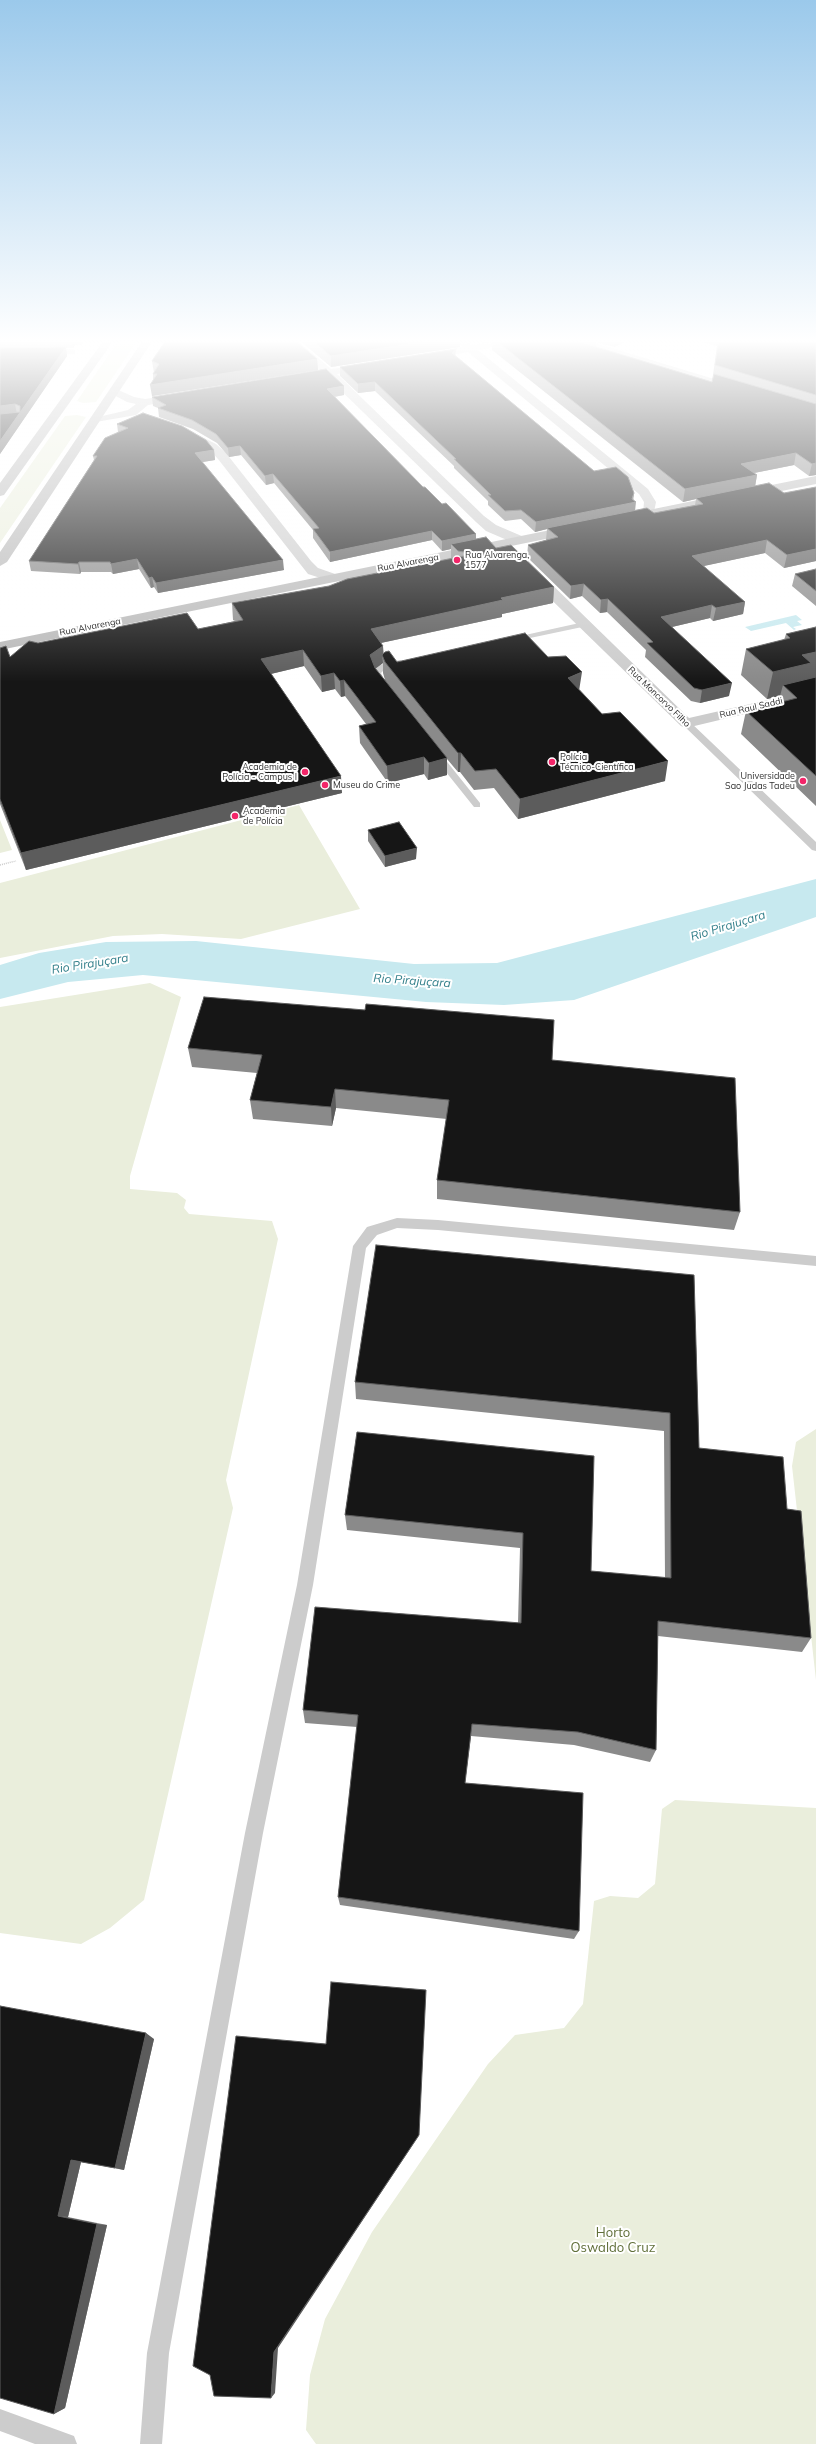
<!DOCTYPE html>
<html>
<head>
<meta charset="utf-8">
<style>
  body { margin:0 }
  canvas { display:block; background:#fff }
</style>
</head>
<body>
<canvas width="816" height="2444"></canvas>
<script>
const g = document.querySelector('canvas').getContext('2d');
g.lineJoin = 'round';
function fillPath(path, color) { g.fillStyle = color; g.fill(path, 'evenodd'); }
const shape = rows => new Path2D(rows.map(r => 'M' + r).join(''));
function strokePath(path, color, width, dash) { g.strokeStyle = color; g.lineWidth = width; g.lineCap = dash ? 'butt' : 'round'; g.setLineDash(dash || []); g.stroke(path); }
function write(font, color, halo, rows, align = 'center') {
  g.font = font + ' Mulish,sans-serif'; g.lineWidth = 4; g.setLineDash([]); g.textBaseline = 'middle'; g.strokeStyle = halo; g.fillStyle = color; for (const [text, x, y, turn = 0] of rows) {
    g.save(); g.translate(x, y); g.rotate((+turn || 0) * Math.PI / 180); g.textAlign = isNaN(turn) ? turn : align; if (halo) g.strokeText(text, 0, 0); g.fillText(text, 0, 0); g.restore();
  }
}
fillPath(shape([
  [119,340,138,340,96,402,83,403,77,401],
  [77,415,86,417,0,543,0,508,65,416],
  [299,805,360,909,241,939,162,934,113,936,0,958,0,883],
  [0,820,12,850,0,853],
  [150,983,181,997,130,1176,130,1189,177,1193,186,1200,184,1208,189,1214,272,1221,278,1239,226,1480,233,1508,144,1900,110,1928,81,1944,0,1933,0,1007],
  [816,1429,816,1680,792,1466,796,1442],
  [675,1800,816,1808,816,2444,316,2444,306,2430,310,2375,325,2319,372,2232,488,2064,515,2035,564,2028,583,2004,594,1901,610,1896,638,1898,655,1884,662,1809]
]), '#eaeedc');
fillPath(shape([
  [796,615,802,620,797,621,802,625,793,627,796,629,794,630,786,623,751,631,745,627],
  [816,879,816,917,574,1000,504,1005,426,1002,143,975,68,982,0,999,0,965,39,953,106,942,196,941,414,964,497,963]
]), '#c7e9ef');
strokePath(shape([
  [0,865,16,861]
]), '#ccc', 1.5, [1, 1]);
fillPath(shape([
  [584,622,587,622,587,626,511,642,507,639,584,622],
  [400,660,404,663,403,665,385,669,381,673,387,686,380,688,372,672,373,670,379,665,400,660],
  [683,721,689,721,816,842,816,851,812,850,683,725,683,721],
  [437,752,440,753,480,803,480,807,474,807,434,757,434,753,437,752],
  [397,1218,438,1220,816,1256,816,1266,438,1230,397,1228,377,1235,366,1248,313,1585,263,1833,169,2353,162,2444,140,2444,147,2353,245,1833,297,1585,353,1246,367,1227,397,1218],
  [0,2409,74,2436,77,2444,35,2444,0,2431,0,2409]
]), '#ccc');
fillPath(shape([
  [286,340,297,340,331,369,373,364,373,368,337,374,484,516,496,525,524,537,525,540,524,543,514,543,486,531,476,522,326,376,297,379,297,375,321,371,286,340],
  [500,340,520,340,515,343,478,350,648,489,656,502,653,517,645,517,643,514,644,502,639,494,468,352,427,360,422,357,427,354,462,347,459,344,464,341,472,345,500,340],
  [570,340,585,340,744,388,745,390,744,392,736,392,570,340],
  [71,349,75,350,75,354,0,356,0,350,71,349],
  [114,388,134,397,145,399,182,393,188,396,182,399,148,405,136,415,90,423,90,419,128,410,136,404,127,402,110,393,110,389,114,388],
  [184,428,216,444,226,453,311,561,318,568,338,575,340,578,338,581,333,582,308,574,218,459,208,448,180,433,180,429,184,428],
  [532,569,537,570,689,718,816,689,816,697,686,728,681,726,527,576,525,573,527,570,532,569]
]), '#ccc');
fillPath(shape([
  [104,340,114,340,4,495,0,496,0,483,104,340],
  [143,340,153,340,7,562,0,566,0,552,143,340],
  [816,476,816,484,624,523,618,519,624,515,816,476],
  [575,525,581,529,580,532,0,650,0,642,575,525]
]), '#b9b9b9');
fillPath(shape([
  [0,340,85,340,81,345,75,345,73,348,66,348,67,356,0,454],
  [163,340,295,340,317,359,318,370,152,396,153,380,153,374,154,373,152,361,165,342,164,342],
  [299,340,463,340,460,342,460,347,331,367],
  [463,340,470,340,468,342],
  [480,340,629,340,614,347,596,342,596,347,712,382,717,346,695,340,816,340,816,475,809,476,794,465,754,473,757,475,755,486,784,493,816,487,816,561,784,568,765,553,703,566,745,602,743,614,713,621,710,618,672,627,729,696,700,703,691,701,645,657,646,650,607,612,600,613,582,596,570,599,527,557,528,545,546,540,547,529,535,532,521,519,505,521,488,505,488,501,454,468,454,466,375,391,358,393,340,376,340,367,456,349,455,355,594,471,634,500,635,510,654,513,695,505,696,499,683,502,492,350,493,341,484,343],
  [344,395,334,397,423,487,476,534,476,539,496,548,554,587,553,603,502,614,502,617,381,643,383,654,397,662,580,690,665,781,518,819,494,788,474,790,460,772,458,772,447,759,447,775,428,780,424,774,388,783,360,743,359,726,366,724,345,696,341,697,335,689,322,692,304,666,271,674,342,793,26,870,0,804,0,648,10,657,38,643,198,629,235,621,233,620,232,603,329,586,451,558,451,549,442,551,432,540,330,562,313,538,313,530,274,483,266,485,241,455,229,457,217,443,193,429,159,417,158,408,153,406,152,397],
  [383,663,383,673,385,680,375,668],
  [117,424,214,450,215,460,202,462,284,570,158,593,154,587,151,588,139,569,113,574,111,572,81,572,80,574,31,571,29,561,94,460,93,456,118,432],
  [816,569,816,606,792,586,795,574],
  [816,627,816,806,741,734,746,711,778,702,780,696,767,699,741,675,746,649,784,640,786,634],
  [368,830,416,859,385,867,368,841],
  [188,1048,552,1060,740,1212,734,1230,437,1199,437,1180,447,1119,336,1108,332,1126,253,1119,250,1100,257,1073,192,1067],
  [694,1275,699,1448,787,1509,811,1638,802,1652,658,1636,656,1750,650,1762,574,1745,471,1736,465,1783,579,1931,574,1939,340,1905,338,1897,357,1727,305,1723,303,1710,518,1623,520,1548,347,1530,345,1515,357,1432,591,1571,665,1578,664,1431,356,1399,355,1382],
  [0,2006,154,2039,124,2170,81,2162,68,2217,107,2225,65,2408,54,2414]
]), '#8a8a8a');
fillPath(shape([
  [72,340,74,340,75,345,73,348],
  [80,340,85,340,81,345],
  [435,340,463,340,460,342,460,347,331,367,331,356],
  [484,340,493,340,493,341,484,343],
  [614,340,629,340,614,347],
  [66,347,67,356,0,454,0,441],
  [456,349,455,358,452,353],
  [317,359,318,370,152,396,150,385],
  [375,382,375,391,358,393,358,384],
  [344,386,344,395,327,398,327,389],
  [15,404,17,414,0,416,0,406],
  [240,446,241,455,229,457,228,448],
  [214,450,215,460,197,463,195,453],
  [796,453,794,465,739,476,741,464],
  [816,463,816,475,809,476,812,464],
  [273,474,274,483,266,485,265,476],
  [757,475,755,487,696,498,696,499,683,502,685,489],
  [634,493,633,503,636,502,635,511,547,528,547,529,535,532,536,522,632,499],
  [432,531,432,540,330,562,330,552],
  [476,534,476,544,451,544,451,549,442,551,442,541],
  [767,540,765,553,690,569,692,556],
  [816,549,816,561,784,568,787,555],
  [137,559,139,569,113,574,111,564],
  [283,560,284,570,158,593,156,583],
  [79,562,81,572,80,574,78,564],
  [152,577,154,587,151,588,149,578],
  [584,584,582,596,570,599,571,586],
  [554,587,553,603,502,614,502,617,371,645,371,629,501,598],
  [608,599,607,612,600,613,601,600],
  [745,602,743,614,713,621,716,608],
  [712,605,710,618,659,630,661,617],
  [383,646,384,658,382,655,383,663,371,672,370,655],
  [303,650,304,666,262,676,261,659],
  [816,652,816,677,783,685,780,696,767,699,773,672,802,655],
  [582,672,579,691,568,678],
  [334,673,335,689,322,692,321,676],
  [344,680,345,696,341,697,340,681],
  [732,683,729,696,700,703,702,690],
  [458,753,461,753,460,772,458,772],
  [424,757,424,774,388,783,387,766],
  [447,758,447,775,428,780,429,763],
  [668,761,665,781,518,819,520,799],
  [341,776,342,793,26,870,21,853],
  [417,848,416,859,385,867,385,856],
  [335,1089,336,1108,332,1126,331,1107],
  [146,2033,154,2039,124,2170,115,2168],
  [419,2135,418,2137,278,2348,275,2393,271,2398,274,2352],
  [71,2160,81,2162,68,2217,58,2216],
  [97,2224,107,2225,65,2408,54,2414]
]), '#5c5c5c');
const building = shape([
  [166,340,295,340,317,359,150,385,157,374,153,374,159,364,152,361,166,340],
  [312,340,435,340,331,356,312,340],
  [495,340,576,340,593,346,712,382,714,374,816,404,816,463,812,464,796,453,741,464,757,475,685,489,495,340],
  [724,340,816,340,816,395,715,365,718,343,724,340],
  [66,347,0,441,0,414,20,412,20,406,15,404,0,406,0,348,66,347],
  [456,349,452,353,594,471,616,467,628,477,634,493,632,499,636,502,536,522,521,510,505,511,488,495,491,495,454,459,456,459,375,382,358,384,340,367,456,349],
  [326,369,344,386,327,389,423,487,425,487,442,504,446,503,476,534,442,541,432,531,330,552,313,529,319,528,273,474,265,476,240,446,228,448,216,434,192,420,158,408,166,405,152,397,326,369],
  [143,413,182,426,206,440,214,450,195,453,283,560,156,583,152,577,149,578,137,559,111,564,110,562,79,562,78,564,29,561,97,456,93,456,105,438,128,428,117,424,143,413],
  [769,483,784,493,816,487,816,549,787,555,767,540,692,556,745,602,716,608,712,605,661,617,732,683,702,690,694,688,647,643,653,642,608,599,601,600,584,584,571,586,528,545,558,537,547,528,647,508,654,513,703,504,696,498,769,483],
  [486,537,496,548,511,545,554,587,501,598,503,600,371,629,383,646,370,655,375,668,447,758,429,763,424,757,387,766,359,726,376,722,344,680,340,681,334,673,321,676,303,650,261,659,341,776,21,853,0,799,0,648,6,646,10,657,29,641,38,643,187,613,198,629,243,620,232,603,329,586,347,579,474,554,458,551,451,544,486,537],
  [816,569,816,591,795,574,816,569],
  [816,627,816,652,802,655,811,663,773,672,746,649,790,638,786,634,816,627],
  [525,633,548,657,566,656,582,672,568,678,602,714,620,712,668,761,520,799,496,769,475,771,461,753,458,753,385,662,382,655,385,652,389,651,397,662,525,633],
  [816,677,816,776,746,711,797,698,783,685,816,677],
  [399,822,417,848,385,856,368,830,399,822],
  [204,997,365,1010,366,1004,554,1020,552,1060,735,1078,740,1212,437,1180,449,1100,335,1089,331,1107,250,1100,262,1055,188,1048,204,997],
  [376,1245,694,1275,699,1448,783,1457,787,1509,801,1511,811,1638,658,1621,656,1750,578,1732,472,1724,465,1783,583,1793,579,1931,338,1897,358,1715,303,1710,315,1607,521,1623,523,1533,345,1515,357,1432,594,1456,591,1571,671,1578,670,1413,355,1382,376,1245],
  [331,1982,426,1990,419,2135,274,2352,271,2398,214,2396,210,2375,193,2366,236,2036,326,2044,331,1982],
  [0,2006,146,2033,115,2168,71,2160,58,2216,97,2224,54,2414,0,2398,0,2006]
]);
fillPath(building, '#161616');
strokePath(building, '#5c5c5c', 1);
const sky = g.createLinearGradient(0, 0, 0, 682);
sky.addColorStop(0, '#9bc9eb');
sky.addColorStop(0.5, '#fff');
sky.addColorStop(1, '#ffffff00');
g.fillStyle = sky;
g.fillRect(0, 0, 816, 682);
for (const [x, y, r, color] of [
  [457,560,4,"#f32569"],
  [552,762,4,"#f32569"],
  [305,772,4,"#f32569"],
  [803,781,4,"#f32569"],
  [325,785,4,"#f32569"],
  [235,816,4,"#f32569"]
]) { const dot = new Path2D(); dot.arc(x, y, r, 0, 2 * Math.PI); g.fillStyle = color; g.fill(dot); strokePath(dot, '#fff', 1.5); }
write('9px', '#2f2f2f', '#fff', [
  ["Rua Alvarenga,",465,555],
  ["1577",465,565],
  ["Polícia",560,757],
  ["Técnico-Científica",560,767],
  ["Academia de",297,767,"right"],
  ["Polícia - Campus I",297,777,"right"],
  ["Universidade",795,776,"right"],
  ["Sao Judas Tadeu",795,786,"right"],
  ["Museu do Crime",333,785],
  ["Academia",243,811],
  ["de Polícia",243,821]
], 'left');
write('9px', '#2f2f2f', '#fff', [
  ["Rua Alvarenga",408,563,-11],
  ["Rua Alvarenga",90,627,-11],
  ["Rua Moncorvo Filho",659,697,44],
  ["Rua Raul Saddi",751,708,-13]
]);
write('italic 12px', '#327f8a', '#fff', [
  ["Rio Pirajuçara",728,926,-17],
  ["Rio Pirajuçara",90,964,-9],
  ["Rio Pirajuçara",412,981,4]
]);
write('13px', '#606f39', '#fff', [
  ["Horto",613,2233],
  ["Oswaldo Cruz",613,2248]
]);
</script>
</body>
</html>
